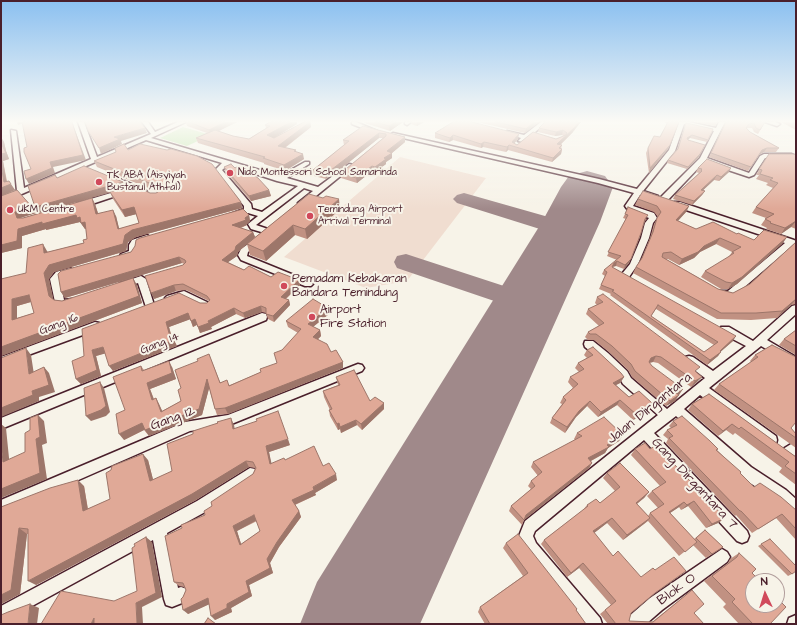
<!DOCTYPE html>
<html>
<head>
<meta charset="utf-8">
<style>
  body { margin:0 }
  #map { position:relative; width:797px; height:625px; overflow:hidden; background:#f7f3e8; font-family:"Architects Daughter",sans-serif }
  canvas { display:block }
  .frame { position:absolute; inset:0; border:2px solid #4a1f2b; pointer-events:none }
  .north { position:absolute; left:745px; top:573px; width:40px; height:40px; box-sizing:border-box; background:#f7f3e8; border:1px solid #b29e9c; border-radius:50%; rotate:356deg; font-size:11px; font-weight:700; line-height:16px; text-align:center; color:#4a1f2b }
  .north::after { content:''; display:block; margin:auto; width:14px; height:18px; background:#d1495b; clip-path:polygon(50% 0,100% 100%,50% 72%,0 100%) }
</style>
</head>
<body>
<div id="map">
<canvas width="797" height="625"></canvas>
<div class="frame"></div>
<div class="north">N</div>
</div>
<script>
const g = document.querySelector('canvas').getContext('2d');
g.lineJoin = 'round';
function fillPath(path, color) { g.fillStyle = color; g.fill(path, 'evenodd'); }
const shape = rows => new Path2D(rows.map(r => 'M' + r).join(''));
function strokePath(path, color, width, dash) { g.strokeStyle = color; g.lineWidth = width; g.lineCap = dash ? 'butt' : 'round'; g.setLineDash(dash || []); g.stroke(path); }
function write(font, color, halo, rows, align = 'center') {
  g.font = font + ' "Architects Daughter",sans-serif'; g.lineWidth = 4; g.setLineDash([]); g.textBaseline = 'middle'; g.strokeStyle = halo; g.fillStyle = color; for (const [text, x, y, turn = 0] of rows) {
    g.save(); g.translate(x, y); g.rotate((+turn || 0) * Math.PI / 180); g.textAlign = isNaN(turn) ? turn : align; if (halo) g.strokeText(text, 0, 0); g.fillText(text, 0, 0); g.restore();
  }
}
fillPath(shape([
  [400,157,486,178,407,281,366,288,284,257]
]), '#f0ddd0');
fillPath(shape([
  [183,127,211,135,187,146,160,138]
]), '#b8e3a1');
fillPath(shape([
  [464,193,559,220,569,228,575,237,571,242,563,244,555,242,543,230,457,203,453,199,457,195,464,193],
  [406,254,507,287,515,286,528,279,537,276,546,279,550,285,546,291,530,301,506,305,397,268,394,262,397,256,406,254]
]), '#a0898a');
fillPath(shape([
  [587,171,605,176,613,187,600,222,420,624,300,624,317,582,542,222,561,187,569,176,587,171]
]), '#a0898a');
const minor = shape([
  [78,122,84,122,97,157,151,134,142,122,148,122,155,132,178,122,186,122,151,138,280,176,305,162,309,162,309,164,287,178,318,187,349,164,354,165,305,205,299,205,298,203,313,191,304,188,256,225,271,230,272,232,268,234,251,229,248,224,258,216,248,213,232,217,228,215,244,209,244,206,215,170,222,163,146,140,1,203,1,198,17,191,11,130,16,131,24,188,91,159,78,122],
  [228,165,277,181,298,186,262,212,252,209,251,204,222,170,228,165],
  [352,122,356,122,377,131,372,132,352,124,352,122],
  [405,122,411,122,407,125,405,124,405,122],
  [541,122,547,122,523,142,518,141,521,138,504,133,507,131,524,135,541,122],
  [679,122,689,122,716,128,719,122,725,122,707,158,749,173,760,156,764,154,791,154,796,156,796,161,790,158,765,158,754,175,749,177,704,162,667,201,661,201,661,197,700,158,714,131,684,124,675,151,643,191,658,196,654,198,640,195,633,206,654,213,657,218,653,223,649,238,638,264,629,277,626,278,621,275,630,264,641,238,645,223,649,218,628,210,625,206,634,193,598,183,390,135,393,133,599,179,637,189,669,150,679,122],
  [765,122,775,122,780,124,777,126,765,122],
  [108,176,114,176,147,191,143,193,140,193,108,180,108,176],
  [121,190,127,190,128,192,83,207,80,207,76,205,77,203,121,190],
  [674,202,680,202,794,240,796,241,796,247,792,246,734,296,726,298,717,295,715,293,717,291,728,291,785,243,674,206,674,202],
  [147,235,151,238,138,244,136,254,127,258,121,258,120,256,121,254,129,251,129,245,132,240,147,235],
  [258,237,262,240,248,252,247,256,311,282,313,284,311,286,305,286,241,260,238,255,241,249,258,237],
  [70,268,75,271,73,273,62,276,60,279,64,300,72,299,77,302,75,304,63,307,55,302,50,279,56,272,70,268],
  [141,276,146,279,154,305,152,307,146,307,138,283,123,288,118,285,120,283,141,276],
  [184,291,209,303,211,305,206,308,183,298,170,301,165,298,167,296,184,291],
  [796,305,796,314,767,340,796,357,796,366,761,346,709,388,776,436,777,440,776,444,771,446,766,444,700,395,684,409,751,467,786,490,796,499,796,516,791,514,776,500,741,477,676,416,654,433,747,531,749,536,747,541,742,543,737,541,644,440,535,531,533,536,536,543,600,618,602,624,583,624,526,553,519,536,525,521,658,415,623,384,619,377,600,359,585,347,584,344,585,341,593,341,608,353,627,371,631,378,667,409,705,378,685,363,683,360,685,357,689,356,693,357,713,371,746,346,721,333,720,330,721,327,729,327,753,341,792,306,796,305],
  [262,313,266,314,267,317,266,320,1,429,1,418,262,313],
  [95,322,99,323,100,326,99,329,1,365,1,357,95,322],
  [358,364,362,365,364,368,362,371,229,425,190,431,1,514,1,500,185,422,228,415,358,364],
  [796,441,796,455,788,459,783,457,781,453,783,449,796,441],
  [250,468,255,469,257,474,255,479,207,511,167,533,178,588,181,587,187,589,189,595,187,601,172,607,166,605,164,599,153,540,1,623,1,606,197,501,250,468],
  [722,549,727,552,730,557,727,562,662,610,646,624,625,624,627,618,650,598,722,549],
  [796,615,796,624,787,624,789,618,796,615]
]);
strokePath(minor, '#4a1f2b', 3);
fillPath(minor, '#f7f3e8');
fillPath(shape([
  [186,122,237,122,218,131,233,136,249,139,266,128,265,125,297,124,274,138,310,122,311,127,285,148,296,152,304,159,285,171,264,164,264,163,198,143,196,138,207,133,187,126],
  [364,122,403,122,390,131,365,123],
  [411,122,424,122,417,126,411,124],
  [477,122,539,122,525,133],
  [545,122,573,132,560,145,562,145,561,149,562,149,561,154,552,162,508,150,506,152,483,147,481,148,453,140,449,142,435,138,435,133,518,139,514,143,517,145,556,139,563,136,562,135,555,136,538,132,539,128],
  [665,122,679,122,668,149,649,173,646,153,648,148,660,137,667,123,665,123],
  [695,122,718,122,715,126],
  [725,122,765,122,758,134,754,132,752,128,747,128,750,132,779,148,776,152,764,152,759,155,748,171,709,157],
  [781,122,796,122,796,130],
  [363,126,405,137,405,142,392,153,392,158,386,162,386,164,375,172,372,171,357,183,341,178,341,173,383,138,379,138,332,176,330,175,326,179,314,176,313,170,344,145,343,140],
  [685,126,713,129,707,142,690,138,688,139,699,157,687,169,667,163,668,160,677,149],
  [1,137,4,142,6,151,9,159,3,161,7,181,15,190,11,192,36,213,20,218,23,218,92,198,95,204,98,213,116,216,119,229,139,223,136,214,125,217,113,199,110,192,118,190,38,213,55,175,57,178,125,188,150,193,156,193,158,192,97,167,94,161,128,150,241,202,242,208,136,237,128,242,126,251,54,272,49,279,53,299,54,300,62,301,137,285,142,303,1,356,26,273,47,251,48,252,84,243,87,239,86,229,85,229,80,222,46,230,46,229,22,236,22,248,1,253],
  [31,302,34,313,17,318,17,306],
  [769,154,796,155,796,229,791,227,781,234,766,229,767,228,761,225,766,218,752,213,756,207,773,188,766,185,768,183,756,179,759,175,756,175],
  [224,167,235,168,246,174,269,190,271,196,251,201,226,172],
  [698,168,729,172,719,181,714,180,703,190,705,191,702,195,692,205,673,199,675,195,699,173,696,172],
  [309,194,340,209,307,239,295,235,266,261,250,255,247,244],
  [638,199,689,206,686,212,678,221,696,229,737,234,754,240,787,237,782,244,737,284,728,289,721,289,701,277,705,271,728,258,732,252,716,244,700,252,694,258,679,265,668,259,666,259,718,289,733,293,750,284,796,242,796,304,791,305,777,318,751,320,717,319,633,273,636,267,642,259,650,238,654,224,658,217,654,212,635,205],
  [625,214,647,219,645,221,629,263,624,269,616,266,612,267,733,341,721,351,718,356,707,365,610,295,611,294,599,289,605,276,602,274,604,270,617,260,607,256,626,219,623,218],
  [656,309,714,345,704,352,651,316],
  [249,215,250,221,247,224,247,225,241,228,253,232,255,237,238,252,237,256,228,262,244,270,271,277,299,280,300,285,286,299,289,300,290,305,274,322,268,319,266,313,262,312,245,318,236,314,211,327,212,329,200,333,197,325,193,327,190,319,169,327,172,337,177,346,113,371,105,353,96,356,101,376,81,384,76,379,84,356,200,303,207,303,209,301,186,290,176,291,154,299,184,264,182,263,65,298,61,292,131,252],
  [597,297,696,372,697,382,691,387,658,363,653,362,649,363,678,395,675,401,666,406,632,377,628,370,609,352,594,340,588,340,585,337,588,332,599,326,586,314,588,309,597,305,595,303],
  [328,308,329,314,313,327,320,330,321,336,318,339,331,352,343,362,343,368,228,414,217,415,215,409,209,388,202,415,149,436,144,430,124,440,125,410,141,366,144,370,172,367,176,379,150,389,154,399,156,398,159,404,162,411,181,401,181,388,198,361,209,354,220,382,230,385,261,372,277,363,282,350,298,333,288,327,286,321],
  [796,330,796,355,779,345,784,339],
  [772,345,791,428,796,434,796,448,714,390,719,384,751,362,750,361,755,355],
  [587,350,624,377,620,383,616,385,629,397,652,403,648,408,644,411,641,416,633,420,617,405,598,417,587,406,576,417,565,433,550,423,552,418,562,404,560,403,563,397,573,388,568,382,570,377,579,372,575,368,578,363,587,358,584,355],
  [336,377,370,401,384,409,362,430,357,425,341,433,340,429,338,430,330,416,329,410,330,410,324,397,323,391,338,385],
  [709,394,796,457,796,485,779,472,782,468,735,433,733,435,726,430,718,436,688,410,692,404],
  [673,421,718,449,717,450,754,487,796,510,796,540,776,518,752,533,736,515,735,516,666,443,668,439,663,435,667,430,671,428,669,426],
  [234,425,234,428,290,445,269,452,271,464,285,460,323,466,337,480,315,493,316,495,295,505,299,511,301,517,279,547,270,563,273,573,249,585,252,596,231,608,232,612,215,620,209,604,188,614,183,597,186,590,184,587,179,586,174,582,182,528,205,515,212,506,253,474,255,468,249,467,196,500,36,585,28,534,27,534,20,594,1,604,1,507,84,486,88,509,110,499,148,460,153,480,172,471],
  [257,521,260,531,241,544,237,531],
  [577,433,623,435,619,441,608,448,605,453,591,461,592,463,589,468,524,520,522,525,509,511,511,506,531,489,528,486,531,481,538,476,531,467,533,462,575,440,574,439],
  [635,449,650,449,725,518,718,523,706,528,688,506,681,510,679,507,670,513,694,539,705,530,723,547,706,558,693,545,679,556,648,521,623,540,607,523,594,533,613,556,654,593,631,613,629,621,652,622,686,595,692,590,694,613,704,624,608,624,600,614,611,605,579,568,567,577,541,544,544,540,583,510,587,505,600,503,615,491,603,478,607,473,649,492,644,498,637,504,648,516,650,513,658,508,647,496,652,491,660,486,631,455],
  [770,539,792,574,788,576,758,546],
  [506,543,576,610,586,624,485,624,478,612,480,607,523,576,503,548],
  [739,553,752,573,770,624,739,624,723,607,726,604,704,581,728,563,730,559]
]), '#c19182');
fillPath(shape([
  [17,122,23,122,24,123,18,125],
  [72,122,86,160,53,167,55,173,29,184,26,179,50,162],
  [225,122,237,122,211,135,209,130],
  [291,122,297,122,297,124,269,141,267,135],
  [310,122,311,127,279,152,278,146],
  [396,122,403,122,390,131,389,126],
  [417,122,424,122,417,126],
  [534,122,539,122,525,133,526,129],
  [579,122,581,122,573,132,556,149,557,144],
  [145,128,147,133,121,141,122,144,101,154,99,148,114,137],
  [563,130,562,135,555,136,556,132],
  [379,133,379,138,332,176,331,170],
  [519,134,518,139,512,146,512,142],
  [453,135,453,140,449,142,450,138],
  [692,135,690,138,686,141,687,138],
  [1,137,4,142,6,151,9,159,3,161,7,185,11,184,15,190,1,196,1,188,4,182,1,165],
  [405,137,405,142,392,153,392,158,386,162,386,164,375,172,375,167,384,158,387,151],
  [484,142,483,147,481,148,481,144],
  [509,145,508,150,506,152,507,147],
  [670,145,668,149,649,173,650,168],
  [705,145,699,157,687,169,688,167],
  [767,148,764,152,759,155,748,171,762,150],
  [562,149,561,154,552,162,553,158],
  [303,154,304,159,285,171,284,165],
  [372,166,372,171,357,183,356,178],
  [731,168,729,172,719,181,721,177],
  [329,170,330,175,326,179,325,173],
  [717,175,714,180,699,194,701,190],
  [123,182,126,188,38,213,35,207],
  [269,190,271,196,251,201,249,196],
  [705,191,702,195,692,205,694,201],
  [92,198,95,204,100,220,96,214],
  [339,199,340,209,307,239,305,229],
  [241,202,242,208,136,237,128,242,126,251,54,272,49,279,54,302,49,296,44,273,49,265,125,235,132,230],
  [689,206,686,212,673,226,676,220],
  [32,207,36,213,20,218,17,218,15,212],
  [134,207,137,214,125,217,122,210],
  [113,210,116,216,121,236,118,229],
  [76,215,80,217,85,222,88,228,85,229,80,222,46,230,46,229,22,236,22,248,1,253,1,245,18,229,42,222],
  [249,215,250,221,247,224,247,225,234,230,232,225,245,218],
  [796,221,791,227,781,234,785,228],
  [293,225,295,235,266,261,263,251],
  [253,232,255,237,238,252,237,256,224,265,222,260,236,246],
  [787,237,782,244,737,284,728,289,732,283],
  [720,238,716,244,700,252,694,258,679,265,682,259,704,246],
  [43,244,47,251,48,260,44,253],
  [179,257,182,263,65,298,61,292],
  [631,259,629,263,624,269,625,265],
  [617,261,616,266,612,267,614,263],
  [133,278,137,285,142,303,1,356,1,347],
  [299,280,300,285,282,302,281,297],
  [174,285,176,291,154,299,151,293],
  [29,295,34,301,17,306,17,327,12,320,12,299],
  [796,299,791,305,777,318,782,311],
  [289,300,290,305,274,322,273,316],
  [261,306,262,312,245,318,243,313],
  [234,308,236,314,211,327,208,321],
  [328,308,329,314,309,330,308,324],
  [188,313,191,319,169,327,172,339,169,333,166,322],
  [195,319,198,324,193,327,191,321],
  [209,323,212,329,200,333,198,327],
  [320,330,321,336,314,343,313,337],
  [736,336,733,341,717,355,720,351],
  [174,340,177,346,113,371,109,366],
  [103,347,107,353,96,356,101,376,81,384,76,379,92,350],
  [26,348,31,355,35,381,29,374],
  [721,352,718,356,707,365,710,360],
  [656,356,653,362,648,363,651,358],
  [169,361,172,367,176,379,150,389,156,406,152,400,147,383],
  [343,362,343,368,228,414,225,408],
  [44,367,49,373,55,392,39,397,39,401,1,417,1,408,32,391],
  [624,377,620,383,610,388,613,383],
  [702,377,697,382,691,387,695,381],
  [207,379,210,385,202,415,149,436,145,430,199,409],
  [100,382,104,388,110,412,106,416,91,421,86,416],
  [683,389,679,395,672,399,676,393],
  [679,395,675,401,666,406,670,401],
  [156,398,159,404,165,417,161,412],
  [620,400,617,405,598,417,601,412],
  [590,401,587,406,576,417,565,433,567,427,579,411],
  [384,403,384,409,362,430,361,424],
  [652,403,648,408,644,411,641,416,633,420,642,409],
  [38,415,44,421,47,443,42,445,47,479,1,498,1,489,36,439],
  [231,418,234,425,236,435,233,429],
  [356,420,357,425,341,433,340,427],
  [142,423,146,429,124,440,119,434],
  [339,423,340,429,338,430,337,424],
  [1,424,6,428,10,468,3,462,1,442],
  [732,424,726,430,718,436,723,431],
  [623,435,619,441,608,448,605,453,585,464,588,458],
  [288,439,290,445,269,452,273,470,270,464,266,446],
  [143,454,148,460,155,487,150,481],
  [246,461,249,467,196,500,36,585,28,581],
  [592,463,589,468,524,520,526,515],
  [336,474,337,480,315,493,316,495,294,505,292,500],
  [78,480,84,486,89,517,83,511],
  [649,492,644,498,631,508,636,503],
  [694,501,688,506,681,510,687,505],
  [684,502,679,507,664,517,669,512],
  [299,511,301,517,279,547,270,563,273,573,249,585,252,596,231,608,232,612,215,620,211,616,227,604,246,581,267,559,277,542],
  [254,515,257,520,237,531,243,550,240,545,233,526],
  [612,518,607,523,589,537,593,531],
  [650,518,645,523,623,540,627,535],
  [725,518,718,523,706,528,712,524],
  [19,528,27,534,20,594,1,604,1,595],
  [146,537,152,542,162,597,142,607,143,624,137,624,136,603],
  [583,563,579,568,567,577,571,573],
  [208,598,212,603,188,614,183,610],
  [30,604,39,608,37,624,28,624],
  [94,618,100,624,91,624]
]), '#9d766a');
const building = shape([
  [22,122,72,122,83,155,50,162,52,168,26,179,24,171,31,169,24,152,24,148,27,147,22,122],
  [85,122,140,122,145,128,114,137,120,139,99,148,88,131,85,122],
  [189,122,225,122,209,130,189,122],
  [270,122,291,122,267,135,274,138,304,122,310,122,278,146,296,150,294,151,303,154,284,165,263,158,265,157,196,138,215,130,233,136,249,139,270,126,265,125,270,122],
  [375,122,396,122,389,126,375,122],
  [453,122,472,122,519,134,512,142,517,145,533,132,556,139,566,135,567,133,563,130,556,132,539,128,545,122,579,122,574,128,557,144,562,145,559,148,562,149,553,158,509,145,507,147,484,142,481,144,453,135,450,138,435,133,453,122],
  [496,122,534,122,526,129,496,122],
  [668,122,679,122,670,145,650,168,648,148,654,136,660,137,668,122],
  [726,122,765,122,760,130,756,128,754,123,749,124,746,128,750,132,779,148,767,148,762,150,751,167,711,153,726,122],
  [686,123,713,129,708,140,692,135,687,138,688,140,705,145,700,154,688,167,668,160,678,149,686,123],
  [363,126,405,137,387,151,392,153,384,158,386,159,375,167,372,166,356,178,341,173,386,136,386,134,379,133,331,170,329,170,325,173,313,170,349,141,343,140,363,126],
  [1,139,2,145,6,153,1,154,1,139],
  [124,144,128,150,140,144,167,150,171,149,197,156,212,164,241,202,132,230,125,235,123,244,49,265,44,273,49,296,54,300,62,301,133,278,139,296,1,347,1,279,26,273,28,248,43,244,44,253,84,243,83,240,87,239,85,222,81,223,80,217,77,218,76,215,42,224,42,222,18,229,17,241,1,245,1,196,17,190,32,207,15,212,17,218,23,218,92,198,96,214,113,210,118,229,139,223,134,207,122,210,110,192,133,185,150,193,156,193,158,192,157,186,94,161,116,152,115,148,124,144],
  [29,295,34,313,12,320,12,299,29,295],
  [769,154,793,154,796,155,796,221,785,228,770,223,771,222,765,219,774,214,756,207,778,183,770,180,773,178,760,174,762,170,759,169,769,154],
  [707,159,731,168,721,177,717,175,701,190,705,191,694,201,675,195,702,171,701,170,702,169,698,168,707,159],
  [231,164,235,168,237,167,246,174,250,173,258,178,269,190,249,196,224,167,231,164],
  [1,165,4,182,9,181,11,184,1,188,1,165],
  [84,166,123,182,35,207,28,186,55,175,57,178,84,166],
  [643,191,689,206,676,220,696,229,713,222,737,234,738,233,754,240,764,230,787,237,742,277,732,283,726,282,705,271,728,257,734,253,732,252,741,247,720,238,704,246,698,252,682,259,671,252,663,253,662,257,718,289,733,293,750,284,796,242,796,299,782,311,756,313,721,313,636,267,642,258,653,232,657,218,661,212,657,206,638,199,643,191],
  [309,194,323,198,326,196,339,199,305,229,293,225,263,251,247,244,309,194],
  [628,207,648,215,645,219,641,233,631,259,625,265,617,261,614,263,612,267,736,336,720,351,721,352,710,360,612,291,614,290,601,285,607,272,604,270,621,256,608,252,628,215,625,214,628,207],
  [658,305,718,342,704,352,651,316,658,305],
  [243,209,249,215,245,218,246,220,232,225,253,232,236,246,235,250,222,260,244,270,249,266,271,277,278,272,299,280,281,297,289,300,273,316,266,314,266,308,261,306,243,313,234,308,208,321,209,323,198,327,195,319,191,321,188,313,166,322,169,333,174,340,109,366,103,347,92,350,97,370,76,379,72,361,84,356,82,329,179,293,200,303,207,303,210,300,207,296,183,284,174,285,151,293,145,276,183,265,186,262,185,260,179,257,61,292,58,274,61,271,131,252,135,246,136,240,140,238,243,209],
  [603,294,700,367,695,371,702,377,695,381,661,357,656,356,651,358,649,362,652,366,683,389,676,393,679,395,670,401,635,371,631,364,612,346,596,334,590,334,588,332,604,323,588,309,603,302,597,297,603,294],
  [313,299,328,308,308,324,320,330,313,337,327,344,331,352,336,350,343,362,225,408,215,409,207,379,199,409,145,430,142,423,119,434,116,414,125,410,113,377,141,366,142,371,169,361,172,373,147,383,152,400,156,398,161,412,181,401,178,390,181,388,175,370,198,361,197,359,209,354,220,383,227,380,229,386,261,372,260,369,277,363,274,353,282,350,301,329,286,321,313,299],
  [796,330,796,346,784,339,796,330],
  [772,345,796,357,796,422,791,428,796,434,796,438,719,384,758,357,755,355,772,345],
  [593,347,621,373,624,377,613,383,629,397,639,391,652,403,642,409,644,411,637,415,620,400,601,412,590,401,579,411,567,427,552,418,566,400,563,397,578,384,570,377,584,369,578,363,593,355,587,350,593,347],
  [26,348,29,374,44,367,49,385,32,391,33,395,1,408,1,358,26,348],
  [354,370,370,401,375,397,384,403,361,424,356,420,340,427,339,423,337,424,329,410,332,409,323,391,340,385,336,377,354,370],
  [100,382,106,406,101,410,86,416,84,388,100,382],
  [709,394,796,457,796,474,785,466,789,462,741,427,739,429,732,424,723,431,692,404,709,394],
  [278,411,288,439,266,446,270,464,284,458,285,460,314,446,323,466,329,463,336,474,313,487,314,490,292,500,299,511,277,542,267,559,270,568,246,581,249,592,227,604,227,608,211,616,208,598,183,610,181,599,183,597,186,590,183,583,174,582,165,536,182,528,181,525,205,515,204,511,212,506,211,502,253,474,256,468,253,462,246,461,192,494,28,581,28,529,19,528,11,590,1,595,1,507,50,488,78,480,83,511,110,499,106,473,111,470,112,466,143,454,150,481,172,471,167,444,193,434,193,431,218,423,217,422,231,418,233,429,257,421,256,419,278,411],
  [254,515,260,531,240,545,233,526,254,515],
  [38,415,40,437,36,439,40,473,1,489,1,442,3,462,25,452,25,433,30,430,30,418,38,415],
  [682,416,710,441,718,449,716,450,741,472,740,473,754,487,760,483,781,497,796,510,796,529,782,514,758,529,741,511,740,511,669,438,673,436,667,430,677,425,673,421,682,416],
  [604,417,623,435,607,445,609,447,588,458,592,463,526,515,524,520,511,506,535,486,531,481,542,472,533,462,582,436,577,433,604,417],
  [645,443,650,449,656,445,725,518,712,524,694,501,687,505,684,502,669,512,697,542,685,552,650,513,664,504,652,491,666,482,635,449,645,443],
  [620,463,649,492,636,503,650,518,627,535,612,518,593,531,613,556,618,551,641,577,653,568,655,570,674,557,686,571,655,593,631,613,629,621,653,622,692,590,704,604,694,613,704,624,616,624,605,610,616,601,583,563,571,573,544,540,588,506,587,505,596,499,600,503,620,487,607,473,620,463],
  [705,530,723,547,712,554,696,538,705,530],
  [518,534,577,609,576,610,586,624,490,624,480,607,528,573,506,543,518,534],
  [146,537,156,593,136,603,137,624,94,624,94,618,91,624,41,624,61,591,114,601,137,591,132,548,135,546,134,544,146,537],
  [770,539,796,566,796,571,792,574,761,544,770,539],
  [739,553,756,569,752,573,760,581,753,581,753,605,777,605,777,598,786,607,770,624,753,624,732,602,735,599,712,576,737,557,739,553],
  [30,604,28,624,1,624,1,615,8,612,30,604],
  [208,618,216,624,204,624,208,618]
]);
fillPath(building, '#e0a997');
strokePath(building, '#9d766a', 1);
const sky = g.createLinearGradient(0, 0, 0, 209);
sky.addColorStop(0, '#8bc0f0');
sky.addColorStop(0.58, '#fbfaf5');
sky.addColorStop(1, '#fbfaf500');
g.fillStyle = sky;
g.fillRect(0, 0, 797, 209);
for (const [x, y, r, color] of [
  [230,173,4,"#d1495b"],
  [99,182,4,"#d1495b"],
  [10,210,4,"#d1495b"],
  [310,216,4,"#d1495b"],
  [284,286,4,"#d1495b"],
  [312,317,4,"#d1495b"]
]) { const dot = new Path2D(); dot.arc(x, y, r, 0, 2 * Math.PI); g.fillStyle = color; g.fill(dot); strokePath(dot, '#f7f3e8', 1.5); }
write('10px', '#4a1f2b', '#f7f3e8', [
  ["Nido Montessori School Samarinda",238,173],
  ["TK ABA (Aisyiyah",107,176],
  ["Bustanul Athfal)",107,188],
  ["UKM Centre",18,210],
  ["Temindung Airport",318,210],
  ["Arrival Terminal",318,222]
], 'left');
write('12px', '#4a1f2b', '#f7f3e8', [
  ["Pemadam Kebakaran",292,279],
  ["Bandara Temindung",292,293],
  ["Airport",320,310],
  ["Fire Station",320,324]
], 'left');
write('12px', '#4a1f2b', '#f7f3e8', [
  ["Gang 16",59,325,-21],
  ["Gang 14",160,344,-22]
]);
write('14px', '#4a1f2b', '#f7f3e8', [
  ["Jalan Dirgantara",650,409,-39],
  ["Gang 12",173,419,-20],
  ["Gang Dirgantara 7",694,484,47],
  ["Blok O",677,590,-36]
]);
</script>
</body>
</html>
